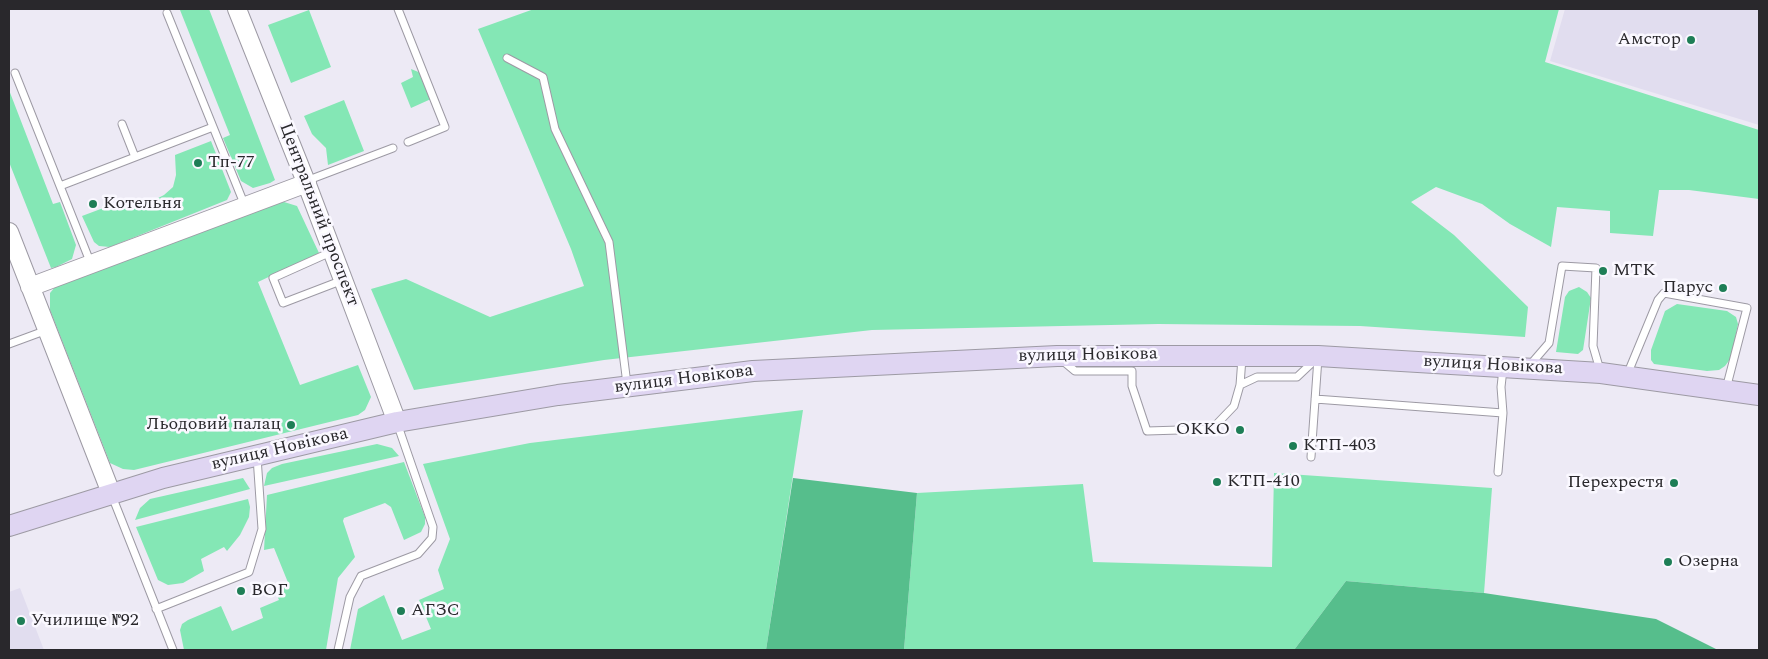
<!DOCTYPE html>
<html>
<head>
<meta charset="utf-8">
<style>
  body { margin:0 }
  #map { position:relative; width:1768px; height:659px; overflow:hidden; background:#edeaf5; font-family:Spectral,serif }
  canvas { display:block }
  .frame { position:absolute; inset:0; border:10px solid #29282c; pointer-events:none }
</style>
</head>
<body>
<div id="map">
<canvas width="1768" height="659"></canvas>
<div class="frame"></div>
</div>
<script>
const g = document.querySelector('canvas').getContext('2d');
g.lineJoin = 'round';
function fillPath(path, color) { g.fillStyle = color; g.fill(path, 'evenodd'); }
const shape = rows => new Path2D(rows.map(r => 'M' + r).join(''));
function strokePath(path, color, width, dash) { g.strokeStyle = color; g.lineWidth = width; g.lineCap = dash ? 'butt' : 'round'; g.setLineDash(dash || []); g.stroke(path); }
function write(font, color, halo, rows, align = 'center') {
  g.font = font + ' Spectral,serif'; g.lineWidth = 5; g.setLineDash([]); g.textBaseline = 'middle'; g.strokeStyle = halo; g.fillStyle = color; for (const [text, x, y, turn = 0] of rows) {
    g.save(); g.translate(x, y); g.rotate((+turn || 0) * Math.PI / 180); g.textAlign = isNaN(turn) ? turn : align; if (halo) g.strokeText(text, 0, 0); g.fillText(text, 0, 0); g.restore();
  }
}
fillPath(shape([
  [1565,9,1759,9,1759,125,1550,61],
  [20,588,44,650,9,650,9,592]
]), '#e1ddef');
fillPath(shape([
  [184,9,209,9,275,180,270,183,253,188,241,181,223,138,230,135,180,10],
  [534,9,1559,9,1545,62,1759,130,1759,199,1689,190,1659,190,1653,236,1610,233,1610,211,1557,207,1551,247,1510,224,1482,204,1436,187,1411,202,1454,235,1528,307,1525,337,1360,326,1158,324,872,330,604,360,414,390,371,289,406,279,490,317,584,286,571,249,478,29],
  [309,10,331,67,291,83,268,25],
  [411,69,421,73,431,99,411,108,401,83,413,77],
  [9,90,53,204,60,202,76,245,72,259,56,267,51,268,9,162],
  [344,100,364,151,328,165,326,148,312,134,304,116],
  [211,141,231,192,227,200,110,247,99,246,94,242,82,216,114,204,138,204,152,201,164,195,173,187,176,175,175,155],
  [284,202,297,206,319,253,258,282,300,385,358,365,371,397,365,410,358,415,134,470,123,469,110,463,50,310,50,293,55,287,66,283,273,204],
  [1579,287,1587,292,1591,298,1583,350,1578,354,1556,352,1565,297,1569,291],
  [1677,304,1727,311,1736,317,1738,324,1731,358,1725,366,1719,370,1707,371,1654,364,1651,360,1651,350,1665,311],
  [803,410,766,650,350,650,358,609,384,595,402,640,431,629,419,600,444,589,438,570,450,539,423,464,530,443],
  [377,444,392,448,399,456,264,486,267,473,272,468,282,464],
  [404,462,425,517,425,524,421,532,404,540,391,507,385,503,344,518,343,521,355,557,338,578,326,650,184,650,180,630,182,624,188,620,221,606,232,631,263,618,260,608,279,600,275,591,289,585,274,548,264,550,267,495],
  [1274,473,1492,488,1484,593,1346,581,1294,650,904,650,917,493,1083,484,1093,562,1272,567],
  [243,478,250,489,135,520,140,508,150,499],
  [248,499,250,507,249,517,240,535,227,551,224,547,201,559,204,571,183,583,168,585,158,580,136,527]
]), '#84e7b5');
fillPath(shape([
  [793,478,917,493,904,650,766,650],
  [1346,581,1484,593,1656,619,1718,650,1294,650]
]), '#56be8c');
const service = shape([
  [398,9,445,127,408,142],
  [167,13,245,206],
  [507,58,543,77,555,129,609,242,627,384],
  [15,73,91,264],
  [122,124,135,157],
  [306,181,393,148],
  [60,186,213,127],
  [331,252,273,278,283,303,343,280],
  [9,344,47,330],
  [1063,361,1075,371,1132,371,1132,386,1147,431,1212,429,1234,406,1240,385,1242,358],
  [1530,365,1549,343,1562,266,1596,268,1593,346,1600,370],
  [1627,375,1658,300,1664,293,1747,308,1726,389],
  [1240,385,1257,377,1297,377,1315,360],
  [1315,399,1503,413],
  [1311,457,1318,358],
  [1498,472,1503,413,1501,387,1503,369],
  [112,496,173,650],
  [156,609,249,572,262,529,257,457],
  [338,650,350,597,361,576,418,554,432,538,433,527,397,423]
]);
const tertiary = shape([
  [237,9,306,182,397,422],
  [9,232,111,493],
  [30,287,307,183]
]);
const secondary = shape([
  [9,526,163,478,397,422,558,395,753,371,1057,356,1318,356,1601,373,1759,395]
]);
strokePath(service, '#9d9aa4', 9);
strokePath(tertiary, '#9d9aa4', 20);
strokePath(secondary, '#9d9aa4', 22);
strokePath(service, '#fff', 7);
strokePath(tertiary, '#fff', 18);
strokePath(secondary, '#dfd5f2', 20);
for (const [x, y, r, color] of [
  [1691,40,5,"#1e7e56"],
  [198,163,5,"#1e7e56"],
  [93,204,5,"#1e7e56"],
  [1603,271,5,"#1e7e56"],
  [1723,288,5,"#1e7e56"],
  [291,425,5,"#1e7e56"],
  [1240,430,5,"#1e7e56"],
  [1293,446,5,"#1e7e56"],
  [1217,482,5,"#1e7e56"],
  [1674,483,5,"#1e7e56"],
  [1668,562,5,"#1e7e56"],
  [241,591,5,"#1e7e56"],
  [401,611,5,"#1e7e56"],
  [21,621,5,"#1e7e56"]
]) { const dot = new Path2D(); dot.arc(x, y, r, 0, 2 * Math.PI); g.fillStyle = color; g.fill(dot); strokePath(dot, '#faf8ff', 2); }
write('18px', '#29282c', '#faf8ff', [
  ["Амстор",1681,40,"right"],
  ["Тп-77",208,163],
  ["Котельня",103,204],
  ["МТК",1613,271],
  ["Парус",1713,288,"right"],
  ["Льодовий палац",281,425,"right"],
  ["ОККО",1230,430,"right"],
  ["КТП-403",1303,446],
  ["КТП-410",1227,482],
  ["Перехрестя",1664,483,"right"],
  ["Озерна",1678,562],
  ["ВОГ",251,591],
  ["АГЗС",411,611],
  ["Училище №92",31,621]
], 'left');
write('18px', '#29282c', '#faf8ff', [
  ["Центральний проспект",318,215,69],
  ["вулиця Новікова",1088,356,-1],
  ["вулиця Новікова",1493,366,3],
  ["вулиця Новікова",684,380,-7],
  ["вулиця Новікова",280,450,-13]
]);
</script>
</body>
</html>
